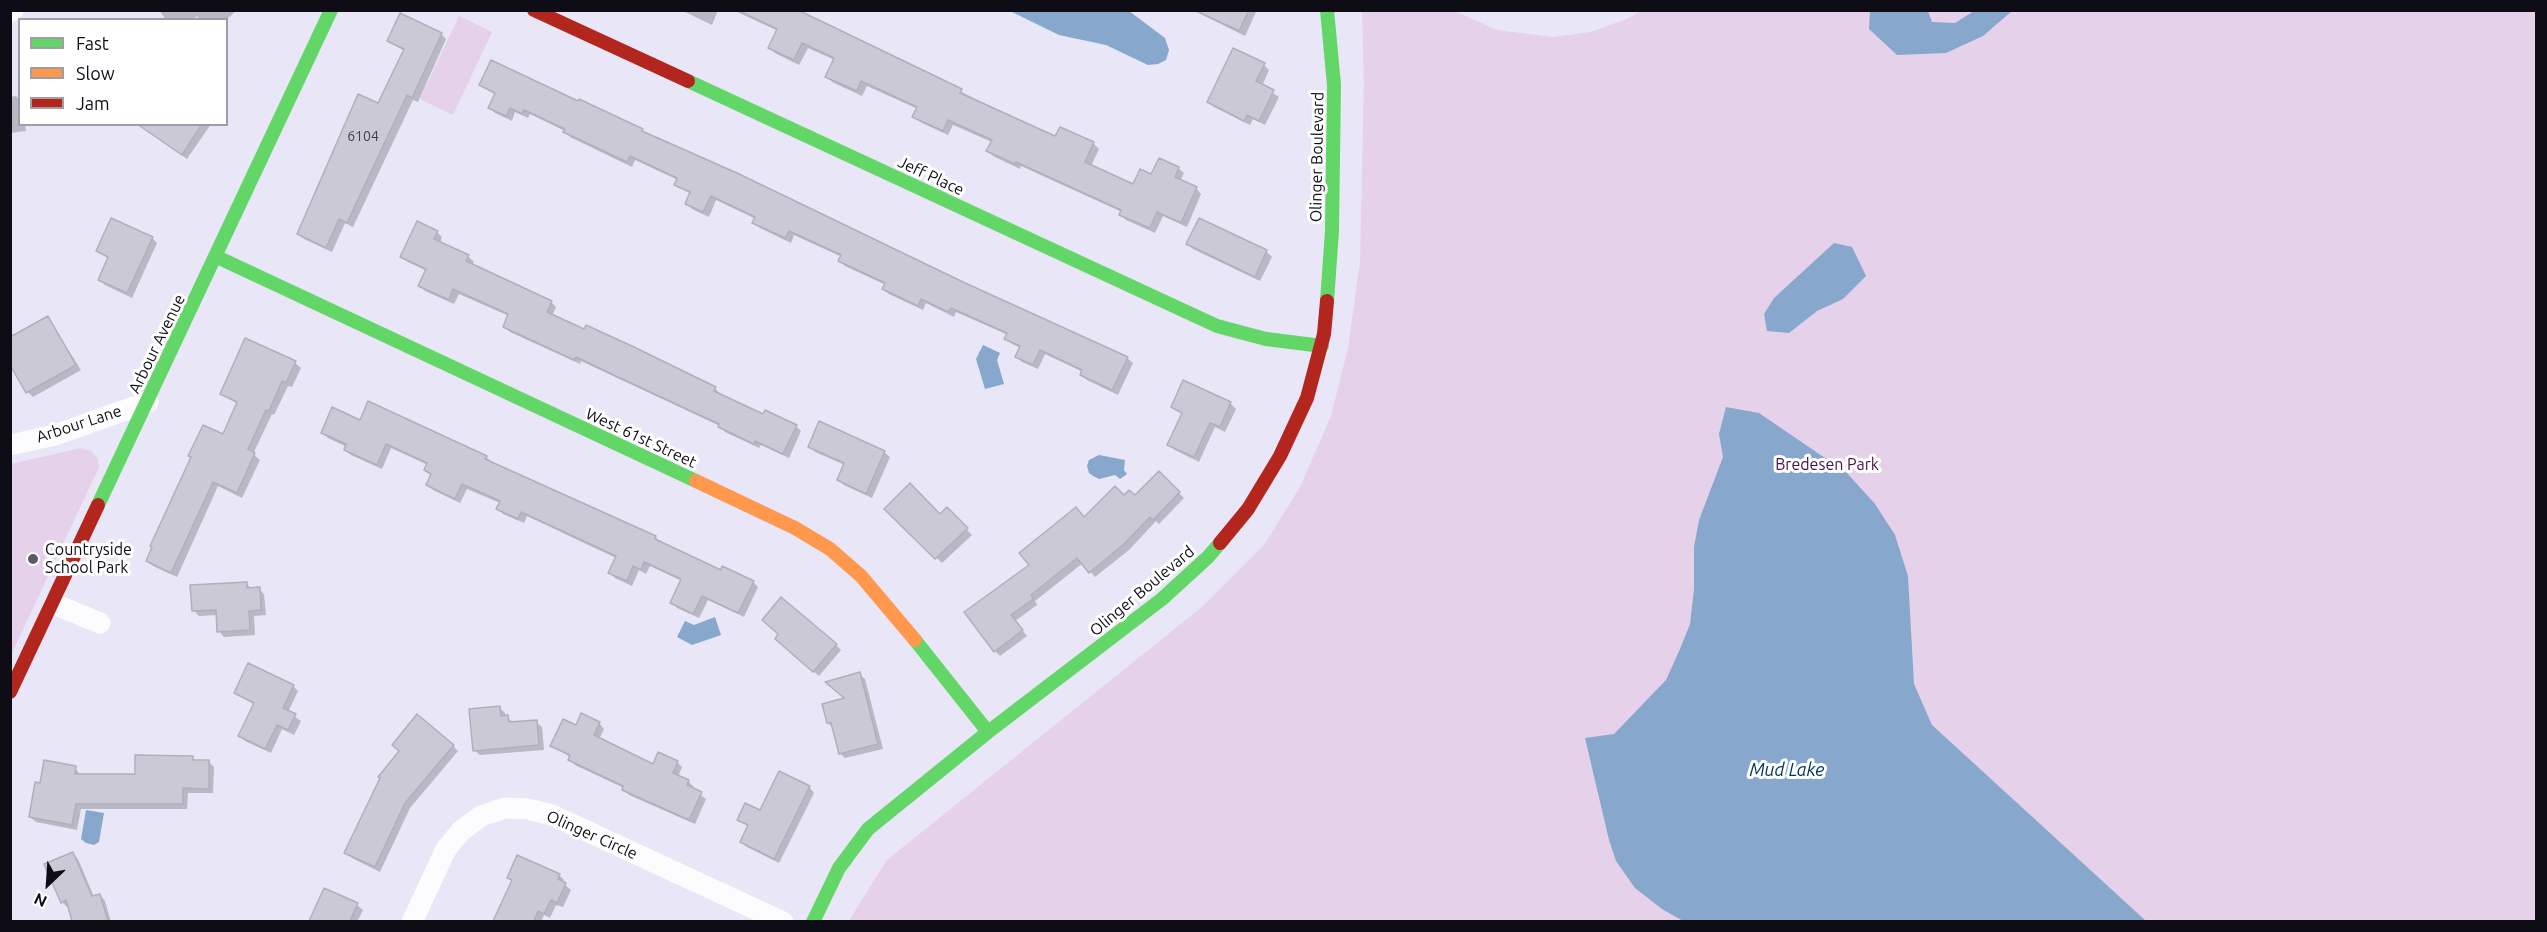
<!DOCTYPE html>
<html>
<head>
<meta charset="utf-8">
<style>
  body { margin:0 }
  #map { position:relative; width:2547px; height:932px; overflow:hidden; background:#e8e6f7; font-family:Ubuntu,sans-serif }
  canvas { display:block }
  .frame { position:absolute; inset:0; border:12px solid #0e0d16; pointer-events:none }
  .legend { position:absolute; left:18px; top:18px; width:210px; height:108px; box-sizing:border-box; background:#fff; border:2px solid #9f9ea2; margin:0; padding:8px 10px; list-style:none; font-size:18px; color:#0e0d16 }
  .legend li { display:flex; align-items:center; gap:12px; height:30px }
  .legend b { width:30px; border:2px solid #9f9ea2 }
  .north { position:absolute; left:18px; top:854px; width:60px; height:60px; -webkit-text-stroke:4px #fff; paint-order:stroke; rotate:205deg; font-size:16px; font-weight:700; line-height:24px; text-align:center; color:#0e0d16 }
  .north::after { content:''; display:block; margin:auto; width:21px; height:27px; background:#0e0d16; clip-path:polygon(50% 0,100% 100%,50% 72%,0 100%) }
</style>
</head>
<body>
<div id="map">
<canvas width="2547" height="932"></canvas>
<div class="frame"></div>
<ul class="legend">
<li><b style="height:8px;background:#63d668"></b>Fast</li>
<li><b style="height:8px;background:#ff974d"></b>Slow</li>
<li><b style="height:8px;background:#b3261e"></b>Jam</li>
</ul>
<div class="north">N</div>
</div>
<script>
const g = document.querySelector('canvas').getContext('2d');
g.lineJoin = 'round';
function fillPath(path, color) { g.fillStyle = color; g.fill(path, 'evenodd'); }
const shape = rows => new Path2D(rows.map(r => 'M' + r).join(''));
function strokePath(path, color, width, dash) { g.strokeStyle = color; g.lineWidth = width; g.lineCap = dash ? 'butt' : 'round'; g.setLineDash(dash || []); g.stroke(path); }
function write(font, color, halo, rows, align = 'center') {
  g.font = font + ' Ubuntu,sans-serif'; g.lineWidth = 6; g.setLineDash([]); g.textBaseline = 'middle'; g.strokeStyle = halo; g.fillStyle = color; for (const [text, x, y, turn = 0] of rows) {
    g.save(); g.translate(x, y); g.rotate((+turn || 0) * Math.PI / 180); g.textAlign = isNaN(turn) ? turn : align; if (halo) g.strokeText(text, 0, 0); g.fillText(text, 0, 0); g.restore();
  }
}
fillPath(shape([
  [1642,10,2536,11,2536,921,848,922,887,860,1203,606,1264,545,1300,487,1331,416,1348,348,1360,262,1364,82,1362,11,1455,11,1497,30,1553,37,1591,32,1629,18],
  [459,16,492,32,453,115,420,99],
  [81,448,91,451,98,459,99,467,11,655,11,464]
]), '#e5d1ea');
fillPath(shape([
  [1010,11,1129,11,1165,38,1169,50,1166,60,1158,64,1148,65,1106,45,1059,35],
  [1870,11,1928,11,1932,22,1955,23,1974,11,2012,11,1983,36,1946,53,1897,55,1869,29],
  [1834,243,1852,247,1866,276,1843,299,1817,311,1789,333,1767,331,1764,314,1774,298],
  [983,345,1000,353,997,360,1004,384,985,389,976,359],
  [1726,407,1759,413,1847,473,1875,504,1895,535,1908,576,1914,684,1932,725,2146,921,1683,921,1662,909,1635,888,1616,861,1609,840,1585,738,1614,734,1666,680,1680,649,1690,624,1694,589,1694,547,1699,520,1723,457,1719,434],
  [1099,455,1125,460,1124,470,1127,474,1120,479,1115,475,1099,479,1093,476,1089,473,1087,466,1089,460],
  [715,617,721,635,692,645,677,637,685,621,694,625],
  [86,810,104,813,99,842,94,845,86,843,81,839]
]), '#87a8cc');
fillPath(shape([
  [159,10,237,10,226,20,200,20,197,16,193,20,166,20],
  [681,10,718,10,712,25],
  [733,10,800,10,799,13,1056,138,1093,143,1099,149,1091,166,1133,186,1152,176,1178,168,1184,173,1180,181,1196,188,1201,194,1187,227,1163,216,1155,233,1126,220,1121,215,1122,212,1021,166,1020,169,993,156,988,151,992,142,953,125,948,135,920,122,914,116,918,109,867,86,862,96,832,82,827,76,835,60,808,48,799,65,775,53,770,48,778,31],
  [1193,10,1257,10,1245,36],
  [441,34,446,39,418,102,413,100,353,227,345,223,332,252,304,239,299,233,379,105,404,51,389,41],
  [1264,65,1269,70,1262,86,1279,97,1265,125,1253,119,1250,125,1214,107,1209,102],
  [481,85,642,130,647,135,962,284,1127,358,1133,363,1118,395,1087,380,1082,375,1083,372,1045,354,1038,369,1022,362,1017,357,1021,348,1012,344,1006,338,1008,335,956,312,954,317,926,303,923,310,889,294,884,289,886,285,845,266,840,261,842,257,794,235,791,243,760,228,754,222,756,219,716,200,709,217,692,209,687,203,691,194,676,185,678,180,635,160,632,167,570,137,565,131,530,114,528,118,515,112,512,121,495,113,490,108,496,95],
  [16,96,20,100,20,124,25,124,26,131,10,133,10,97],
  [151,124,211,124,187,159,153,135,147,130],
  [437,232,442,237,440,243,468,256,474,262,472,265,551,302,556,307,552,316,715,388,720,394,719,396,764,416,796,426,801,431,789,458,761,445,759,448,725,432,720,426,581,361,580,364,510,332,504,326,509,316,459,294,454,304,425,291,420,286,427,271,408,262,402,257],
  [152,238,157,243,132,298,105,285,100,280,109,259,98,251],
  [1188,243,1266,251,1272,257,1260,281,1193,249],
  [48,318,81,370,33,397,28,392],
  [246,340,295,363,301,368,292,387,288,386,274,415,272,414,253,454,260,460,242,498,218,486,177,577,153,566,148,560,223,436,238,404,221,394],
  [1230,403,1236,409,1225,432,1215,427,1199,462,1175,450,1169,445,1183,415,1173,407],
  [361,422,486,457,492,462,655,537,661,542,722,572,753,582,758,587,744,617,708,600,699,618,677,608,672,602,682,581,650,566,646,574,639,570,632,586,615,578,610,573,616,558,527,516,524,523,503,514,498,508,500,503,467,489,460,503,433,490,428,485,432,476,425,470,428,465,391,448,382,469,351,455,345,450,347,447,328,438,322,433],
  [810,446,884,452,890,457,872,498,844,485,839,480,845,465,815,452],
  [1159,473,1184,498,1159,524,1156,521,1129,550,1095,577,1083,563,1035,601,1037,605,1015,621,1027,636,1000,656,995,651,1031,565,1085,519,1124,498,1135,497],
  [886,509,940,516,947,509,972,535,942,563],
  [246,583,252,589,259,589,264,594,266,615,254,616,255,635,224,637,219,631,217,615,199,616,193,610],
  [782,644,836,645,841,650,819,676],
  [859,674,865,679,883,749,845,758,840,753,833,728,828,723],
  [293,686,298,691,288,712,301,721,294,735,282,729,271,753,245,741,240,735,255,705,235,693],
  [500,708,505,713,506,717,513,722,536,722,542,727,544,750,480,755,474,750],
  [599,723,604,729,599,739,654,766,677,762,682,767,678,777,688,781,694,787,692,789,706,799,695,824,629,795,624,788,575,765,570,759,570,757,552,745,577,727],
  [453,746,458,751,410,808,380,872,352,858,346,853],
  [192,757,196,761,208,761,214,767,213,793,188,793,187,809,81,809,77,830,36,822,30,817,42,785,75,767,80,775,136,775],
  [809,787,814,793,779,863,747,847,742,842,749,827,739,820,760,812],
  [73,854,78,859,94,897,100,895,105,901,111,922,74,922,69,906,67,907,62,902],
  [559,875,564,880,563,883,571,890,563,907,556,905,550,918,544,915,541,922,494,922,513,882,508,877],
  [325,890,357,905,363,910,357,922,312,922]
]), '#0003');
const building = shape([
  [737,10,798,10,962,89,960,93,1055,136,1060,127,1094,142,1085,162,1133,184,1140,169,1151,174,1159,158,1179,167,1175,177,1197,187,1181,223,1157,212,1150,228,1119,215,1121,210,1016,162,1015,164,986,151,992,140,948,120,943,131,912,117,917,107,861,81,857,91,825,77,834,58,802,43,794,60,768,48,777,29,737,10],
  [1194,10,1249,10,1239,31,1194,10],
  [400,13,442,33,412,98,407,95,347,223,339,219,326,248,297,234,358,94,378,103,404,49,387,41,400,13],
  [1233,48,1265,63,1256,81,1274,90,1259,121,1247,115,1244,121,1207,102,1233,48],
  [491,60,578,101,579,99,643,129,642,131,737,173,963,282,1128,357,1112,390,1080,375,1082,370,1040,350,1033,365,1015,357,1020,346,1004,339,1007,333,951,308,948,312,921,299,918,306,882,289,885,283,838,261,841,255,789,231,785,238,752,223,755,217,711,196,703,212,685,204,690,192,674,185,677,178,630,156,627,162,563,132,565,129,524,110,522,114,510,108,506,116,488,108,495,93,479,85,491,60],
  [137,124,202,124,182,155,137,124],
  [111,218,153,237,127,293,98,280,108,257,96,251,111,218],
  [1199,218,1267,250,1255,277,1186,244,1199,218],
  [417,221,438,231,434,239,469,255,466,261,552,301,547,312,584,329,586,325,634,347,716,387,714,391,763,414,765,410,797,425,783,454,755,441,754,444,718,427,719,424,620,378,576,357,574,360,503,327,508,314,453,289,449,300,418,286,426,269,400,257,417,221],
  [48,316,76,365,26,393,10,365,10,337,48,316],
  [245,338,296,361,286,383,282,381,269,411,266,410,248,449,255,453,237,493,213,482,171,573,146,561,152,547,150,546,191,457,188,456,203,425,223,434,237,402,220,394,245,338],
  [1183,380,1231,402,1220,427,1210,423,1194,457,1167,445,1182,413,1171,407,1183,380],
  [368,401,487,456,485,459,656,536,655,539,721,570,722,566,754,581,738,613,702,596,693,614,670,603,681,579,644,562,641,570,633,566,627,581,608,573,616,556,521,512,518,519,496,509,500,501,462,484,455,499,426,485,431,474,424,470,427,463,386,444,377,465,344,450,346,444,321,433,332,407,360,420,368,401],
  [819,421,885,451,866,494,837,480,844,463,808,447,819,421],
  [1159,471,1180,492,1153,520,1150,517,1124,544,1089,573,1077,558,1031,595,1033,599,1011,615,1023,630,994,652,964,612,1029,565,1019,553,1076,507,1084,517,1115,486,1124,495,1129,490,1135,495,1159,471],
  [910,483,940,514,947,507,968,528,935,559,884,509,910,483],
  [247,582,247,588,260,587,261,610,249,611,250,630,217,632,216,610,192,611,190,585,247,582],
  [781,597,837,644,813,672,775,639,778,634,762,620,781,597],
  [248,663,294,685,283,708,296,714,288,730,277,725,265,749,238,736,254,703,234,693,248,663],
  [860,672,878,744,839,754,831,723,827,723,822,704,844,698,825,682,860,672],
  [500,706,501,716,508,715,509,722,537,720,539,745,473,751,469,709,500,706],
  [581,713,600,722,594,735,653,764,658,752,678,761,673,773,689,780,687,785,702,792,689,820,622,790,623,786,568,760,570,755,550,746,563,719,576,725,581,713],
  [417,714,454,745,405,803,375,867,344,853,380,778,378,777,399,751,392,745,417,714],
  [135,755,193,756,193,760,209,760,209,789,183,788,183,804,76,804,72,825,29,817,35,782,40,783,44,760,76,766,75,774,135,774,135,755],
  [779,771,810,786,774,859,740,842,748,825,737,820,745,803,760,810,779,771],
  [73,852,92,896,100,894,108,921,72,921,66,900,61,903,44,864,73,852],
  [517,855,560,874,558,879,566,883,557,903,551,900,544,914,538,911,534,921,493,921,512,880,507,878,517,855],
  [324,888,358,903,350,921,309,921,324,888]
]);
fillPath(building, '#ccc9d6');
strokePath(building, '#b2afbb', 1.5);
strokePath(shape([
  [10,12,13,10],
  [10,445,55,435,148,402],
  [54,604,100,623],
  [412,922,446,849,461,831,481,816,505,808,528,809,552,815,783,922]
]), '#fcfbfe', 21);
strokePath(shape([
  [688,81,1217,326,1266,339,1322,346],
  [217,257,696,481],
  [1327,301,1332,231,1334,85,1327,10],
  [98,505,331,10],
  [915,640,988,732],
  [813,922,839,868,868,829,988,732,1162,599,1208,557,1220,543]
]), '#63d668', 14);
strokePath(shape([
  [696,481,795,528,830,549,861,576,915,640]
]), '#ff974d', 14);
strokePath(shape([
  [534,10,688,81],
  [1220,543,1248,509,1280,456,1307,398,1324,334,1327,301],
  [10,692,98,505]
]), '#b3261e', 14);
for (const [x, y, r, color] of [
  [33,559,6,"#5a5965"]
]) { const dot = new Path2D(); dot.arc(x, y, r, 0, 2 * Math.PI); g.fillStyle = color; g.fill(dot); strokePath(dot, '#fff', 2); }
write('14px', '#3e3c46', null, [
  ["6104",363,136]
]);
write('16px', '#0e0d16', '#fff', [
  ["Olinger Boulevard",1317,157,-89],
  ["Jeff Place",931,176,25],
  ["Arbour Avenue",157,344,-64],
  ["Arbour Lane",79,424,-18],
  ["West 61st Street",641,438,25],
  ["Olinger Boulevard",1142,591,-40],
  ["Olinger Circle",592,835,24]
]);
write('16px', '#490e49', '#fff', [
  ["Bredesen Park",1827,465]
]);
write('16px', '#0e0d16', '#fff', [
  ["Countryside",45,550],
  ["School Park",45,568]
], 'left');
write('italic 18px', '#003763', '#fff', [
  ["Mud Lake",1787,770]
]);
</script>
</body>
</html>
